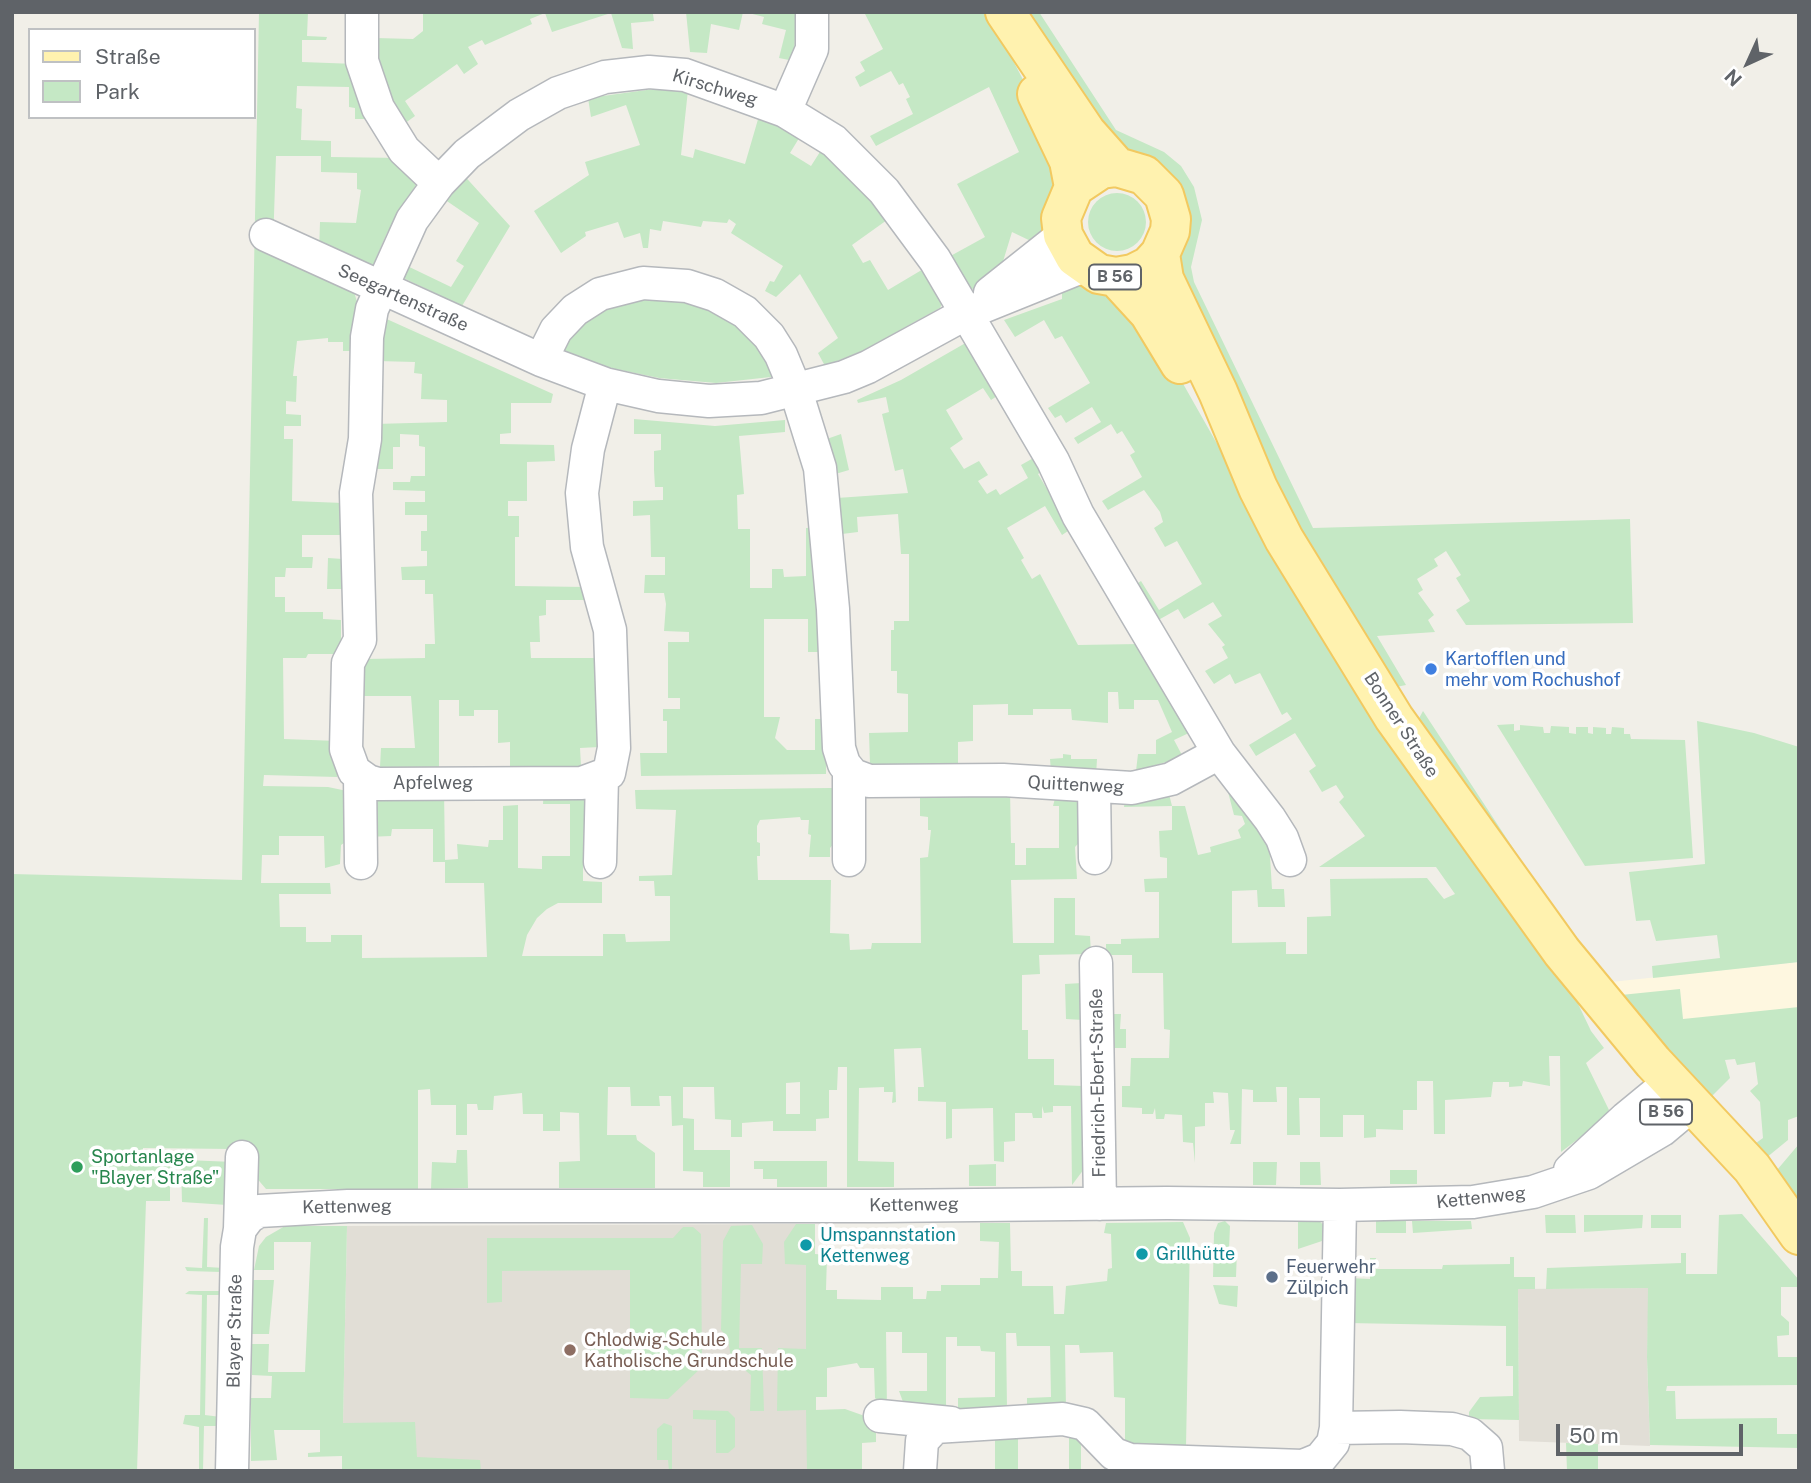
<!DOCTYPE html>
<meta charset="utf-8">
<style>
body{margin:0}
#map{position:relative;width:1811px;height:1483px;overflow:hidden;background:#f1efe8;font-family:"Public Sans",sans-serif}
canvas{display:block}
.frame{position:absolute;inset:0;border:14px solid #5f6368;pointer-events:none}
.legend{position:absolute;left:28px;top:28px;width:228px;height:91px;box-sizing:border-box;background:#fff;border:2px solid #bfc1c3;margin:0;padding:9px 12px;list-style:none;font-size:21px;color:#5f6368}
.legend li{display:flex;align-items:center;gap:14px;height:35px}
.legend b{width:35px;border:2px solid #bfc1c3}
.north{position:absolute;left:1713px;top:28px;width:70px;height:70px;-webkit-text-stroke:5px #fff;paint-order:stroke;rotate:225deg;font-size:19px;font-weight:700;line-height:28px;text-align:center;color:#5f6368}
.north::after{content:'';display:block;margin:auto;width:24px;height:32px;background:#5f6368;clip-path:polygon(50% 0,100% 100%,50% 72%,0 100%)}
.scale{position:absolute;left:1556px;top:1424px;width:187px;height:32px;box-sizing:border-box;border:4px solid #5f6368;border-top:0;padding-left:9px;font-size:21px;line-height:24px;white-space:nowrap;color:#5f6368;-webkit-text-stroke:5px #fff;paint-order:stroke}
</style>
<div id="map">
<canvas width="1811" height="1483"></canvas>
<div class="frame"></div>
<ul class="legend">
<li><b style="height:9px;background:#fff2af"></b>Straße</li>
<li><b style="height:19px;background:#c5e8c5"></b>Park</li>
</ul>
<div class="north">N</div>
<div class="scale">50 m</div>
</div>
<script>
const context = document.querySelector('canvas').getContext('2d');
context.lineJoin = 'round';
function fill(path, color) {
  context.fillStyle = color;
  context.fill(path, 'evenodd');
}
function toPath(rows) {
  const path = new Path2D();
  for (const r of rows) {
    if (r.length === 3) {
      path.moveTo(r[0] + r[2], r[1]);
      path.arc(r[0], r[1], r[2], 0, 2 * Math.PI);
      continue;
    }
    path.moveTo(r[0], r[1]);
    for (let i = 2; i < r.length; i += 2) path.lineTo(r[i], r[i + 1]);
  }
  return path;
}
function strokePath(path, color, width, dash) {
  context.strokeStyle = color;
  context.lineWidth = width;
  context.lineCap = dash ? 'butt' : 'round';
  context.setLineDash(dash || []);
  context.stroke(path);
}
function write(font, color, halo, rows, align = 'center') {
  context.font = font + ' "Public Sans",sans-serif';
  context.lineWidth = 7;
  context.setLineDash([]);
  context.textBaseline = 'middle';
  context.strokeStyle = halo;
  context.fillStyle = color;
  for (const [text, x, y, turn = 0] of rows) {
    context.save();
    context.translate(x, y);
    context.rotate((+turn || 0) * Math.PI / 180);
    context.textAlign = isNaN(turn) ? turn : align;
    if (halo) context.strokeText(text, 0, 0);
    context.fillText(text, 0, 0);
    context.restore();
  }
}
fill(toPath([
 [1799,962,1799,1014,1650,1031,1611,982]
]), '#fef7e0');
fill(toPath([
 [796,1224,796,1253,815,1254,816,1471,342,1471,347,1226],
 [1649,1288,1647,1358,1650,1446,1519,1441,1518,1289]
]), '#e1ded6');
fill(toPath([
 [259,12,308,12,307,36,327,37,326,40,302,40,302,62,356,64,373,119,355,119,355,108,349,107,349,87,297,86,296,108,302,109,301,140,331,141,331,157,401,158,417,183,387,233,373,265,370,266,354,257,341,263,319,253,320,222,356,223,361,190,357,189,357,173,321,172,321,156,276,156,273,245,354,292,359,308,354,351,343,351,343,342,328,342,328,338,297,341,293,376,297,376,296,402,286,401,286,414,301,415,301,426,284,426,284,439,293,439,292,501,343,503,343,535,302,535,302,557,313,557,312,568,286,568,285,577,275,577,275,597,285,597,285,612,323,612,323,619,341,620,341,654,308,654,306,658,283,658,284,739,338,741,337,777,264,775,263,786,328,787,347,791,353,837,341,845,340,864,325,868,324,836,279,836,279,855,262,855,261,883,330,883,331,894,279,894,280,927,306,927,306,942,331,942,331,935,362,935,362,958,487,957,484,883,445,883,445,862,433,862,433,829,392,829,391,836,367,837,370,797,444,789,445,860,458,859,457,844,488,847,489,840,503,840,503,806,518,805,518,868,542,869,542,856,570,856,570,804,543,804,544,788,583,789,594,800,595,836,583,848,583,881,602,882,602,903,558,903,547,909,537,918,527,935,522,956,603,956,603,934,625,934,626,942,670,941,670,896,655,896,654,881,639,881,639,876,672,875,676,810,636,809,635,790,830,788,834,788,843,833,830,848,830,857,809,857,811,835,808,834,809,820,801,820,800,817,760,820,757,826,757,842,760,843,760,856,757,856,758,880,831,880,830,933,849,934,850,950,871,949,872,943,921,943,920,858,928,857,931,830,928,830,928,817,920,816,920,798,890,798,891,789,1010,789,1011,843,1015,843,1015,865,1026,865,1026,848,1059,848,1059,806,1053,806,1056,794,1078,797,1088,833,1075,847,1077,879,1011,880,1013,943,1054,943,1054,898,1075,898,1075,935,1090,936,1091,954,1039,955,1040,974,1022,975,1022,1030,1028,1030,1028,1059,1054,1059,1054,1085,1083,1086,1084,1169,1072,1185,1071,1106,1053,1106,1053,1112,1044,1113,1042,1106,1042,1118,1033,1118,1032,1113,1015,1113,1015,1141,1004,1142,1004,1162,994,1161,993,1108,952,1109,952,1138,946,1139,946,1102,918,1101,918,1087,924,1087,921,1048,894,1049,896,1102,892,1103,893,1092,884,1092,884,1087,859,1088,858,1161,894,1162,894,1187,847,1187,847,1067,838,1067,837,1090,829,1090,829,1118,816,1119,816,1131,773,1131,773,1121,754,1122,742,1123,742,1137,731,1137,731,1120,715,1119,714,1087,683,1087,683,1118,694,1119,694,1150,730,1150,730,1187,703,1187,703,1172,683,1171,683,1125,672,1126,671,1096,659,1096,660,1106,631,1106,630,1087,608,1087,607,1135,636,1135,637,1140,655,1153,655,1188,559,1188,559,1162,580,1161,579,1113,560,1112,560,1131,543,1131,543,1114,523,1114,522,1093,494,1096,493,1110,478,1110,477,1104,467,1104,467,1135,456,1135,456,1105,431,1105,430,1089,418,1090,418,1189,266,1189,232,1149,143,1148,143,1159,166,1160,170,1163,170,1201,146,1201,137,1471,12,1471,12,874,242,880],
 [800,1082,800,1114,786,1114,786,1083],
 [423,12,674,12,653,14,654,21,631,23,633,49,622,48,611,13,552,32,545,13,530,19,532,24,485,45,482,40,468,47,478,64,464,74,457,64,405,101,415,116,404,124,393,107,376,55,376,38,413,39,423,31],
 [686,12,743,12,739,30,711,24,707,53,690,52],
 [745,12,796,12,794,61,779,58,786,30,762,24,764,17],
 [864,12,988,12,1035,103,1063,169,1045,231,1035,243,1012,232,1001,268,974,289,963,288,945,259,985,237,957,184,1019,152,989,87,876,146,870,136,913,114,906,99,910,97,903,83,899,85,891,71,860,87,855,77,865,71,860,62,883,49],
 [1019,12,1039,12,1116,130,1164,152,1181,166,1194,187,1202,220,1191,267,1194,282,1313,528,1630,519,1633,623,1466,625,1456,610,1470,601,1456,578,1461,575,1446,551,1434,559,1438,566,1417,579,1423,590,1418,593,1434,615,1428,620,1435,632,1377,636,1406,685,1396,687,1324,579,1181,296,1176,252,1120,154],
 [661,88,688,90,681,155,693,158,695,149,745,164,761,109,804,130,790,153,811,166,825,144,894,215,852,245,863,263,870,260,888,290,925,268,944,299,940,308,862,351,825,366,818,353,838,338,800,274,776,297,765,291,770,281,774,282,783,266,731,233,736,224,729,219,727,223,703,221,701,227,663,221,661,231,650,229,648,248,643,248,640,233,624,238,618,222,585,232,586,236,561,253,534,211,589,175,585,162,640,145,626,105,591,117,588,98],
 [460,171,510,226,462,306,397,275,399,262,451,287,464,266,456,261,479,223,438,195],
 [1117,222,29],
 [1078,282,1102,286,1160,343,1310,608,1571,989,1591,1031,1604,1048,1586,1063,1609,1110,1603,1120,1561,1152,1560,1056,1549,1056,1550,1086,1523,1081,1522,1086,1509,1087,1509,1082,1493,1082,1491,1097,1445,1100,1445,1134,1434,1134,1433,1081,1417,1081,1417,1110,1403,1110,1403,1130,1376,1129,1376,1137,1364,1138,1364,1115,1343,1115,1343,1137,1320,1137,1320,1098,1299,1098,1300,1135,1287,1135,1287,1087,1276,1087,1277,1102,1253,1102,1253,1090,1242,1089,1241,1144,1230,1144,1235,1130,1230,1130,1228,1093,1213,1092,1214,1103,1205,1103,1205,1126,1195,1127,1195,1163,1193,1143,1183,1142,1182,1115,1165,1114,1164,1119,1156,1119,1155,1108,1153,1114,1142,1114,1142,1108,1122,1107,1122,1086,1130,1086,1131,1058,1169,1058,1170,1030,1164,1029,1163,973,1132,973,1132,955,1106,955,1106,944,1121,944,1121,939,1159,938,1159,892,1145,892,1144,879,1167,878,1167,858,1160,857,1159,831,1172,830,1172,806,1124,807,1125,796,1167,786,1172,806,1185,806,1198,855,1211,852,1210,847,1241,838,1238,830,1245,824,1242,816,1234,815,1227,788,1269,840,1272,889,1284,889,1285,907,1258,907,1257,890,1232,891,1232,943,1286,942,1286,954,1307,954,1307,917,1331,916,1330,879,1427,878,1444,899,1455,894,1436,867,1319,867,1365,836,1339,802,1344,797,1336,785,1322,792,1309,771,1316,766,1295,733,1256,756,1249,745,1292,719,1287,712,1282,715,1260,673,1235,684,1230,674,1214,684,1205,671,1228,658,1222,647,1225,645,1208,624,1222,616,1213,602,1184,619,1178,609,1153,623,1132,587,1141,581,1159,610,1202,584,1177,541,1165,547,1154,528,1163,522,1160,512,1144,490,1108,510,1102,501,1142,477,1130,455,1135,452,1122,431,1117,434,1111,424,1078,444,1074,438,1101,422,1092,407,1066,423,1061,415,1055,418,1048,408,1090,383,1062,336,1055,339,1044,320,1015,337,1004,320,1062,299,1062,285],
 [656,290,732,312,780,376,716,383,659,378,601,366,564,351,563,343,574,320],
 [380,316,553,394,551,403,511,403,511,433,500,434,500,444,554,445,555,461,527,462,527,501,508,501,508,516,519,516,519,537,515,537,515,586,586,587,588,600,546,600,546,615,539,616,540,642,530,642,531,658,597,658,599,747,580,748,581,766,510,766,510,742,498,743,498,710,474,710,474,716,459,716,459,700,439,700,439,767,380,767,381,748,415,748,411,696,363,696,363,659,425,658,425,644,435,644,433,594,425,594,425,580,402,580,401,567,427,566,427,551,421,551,421,531,427,531,427,515,405,515,405,502,425,502,425,491,393,490,393,482,410,482,411,476,425,476,425,447,419,446,419,435,400,434,400,447,393,447,393,469,374,469,375,424,447,422,447,400,421,399,422,374,414,373,415,362,377,361],
 [969,341,1000,394,991,400,983,388,946,410,963,439,950,448,964,469,979,461,988,475,978,481,987,494,996,489,1000,495,1028,478,1021,465,1037,456,1044,470,1038,474,1071,529,1062,535,1045,506,1007,528,1024,558,1021,560,1032,579,1040,574,1078,645,1139,644,1191,732,1174,740,1183,757,1136,771,1138,754,1156,754,1156,740,1172,732,1158,700,1134,700,1134,709,1119,709,1118,692,1108,692,1108,723,1072,720,1071,709,1033,709,1033,715,1008,715,1008,704,973,705,973,741,958,742,958,764,870,764,869,733,908,732,908,694,897,693,897,671,891,671,891,630,894,630,894,621,909,621,909,554,901,554,898,514,857,517,858,532,842,534,837,498,908,493,903,469,895,471,882,414,889,412,886,397,858,403,857,400,901,380],
 [634,419,715,426,785,420,785,432,739,436,744,494,737,495,738,529,750,529,750,588,772,588,772,569,783,569,784,577,806,576,806,528,818,527,827,652,808,652,808,619,764,619,764,717,780,717,775,738,787,750,815,750,815,719,827,719,826,774,641,776,640,753,667,753,667,721,663,721,663,709,680,709,680,698,668,698,668,642,689,642,689,632,664,631,666,604,664,593,644,593,645,575,665,575,665,557,651,557,650,515,633,516,633,501,663,500,663,487,655,487,654,470,654,451,661,450,661,434,634,434],
 [841,434,849,470,832,475,824,440],
 [328,558,343,559,342,589,327,589],
 [1423,711,1532,877,1524,883,1416,724],
 [1697,721,1754,733,1799,747,1799,962,1653,978,1652,966,1720,958,1717,935,1656,941,1650,920,1636,921,1629,872,1705,864],
 [1514,724,1514,731,1520,730,1520,725,1543,727,1544,733,1550,733,1551,726,1569,727,1569,733,1576,734,1576,727,1588,727,1588,733,1593,734,1593,727,1606,728,1606,734,1611,734,1612,727,1624,728,1624,734,1630,734,1631,739,1685,740,1693,858,1585,866,1497,725],
 [1063,754,1071,755,1071,759,1097,759,1096,776,1051,771,1050,759,1063,758],
 [1082,983,1083,1020,1066,1019,1065,984],
 [1680,989,1683,1019,1799,1007,1799,1116,1788,1120,1788,1140,1766,1158,1756,1143,1763,1138,1760,1102,1750,1091,1758,1084,1755,1062,1737,1065,1735,1059,1725,1060,1730,1078,1711,1097,1621,995],
 [1109,1014,1121,1014,1120,1029,1126,1029,1126,1048,1109,1048],
 [1799,1144,1799,1201,1777,1170],
 [457,1150,467,1150,468,1188,431,1189,432,1162,456,1163],
 [185,1160,234,1162,227,1205,182,1202,181,1164],
 [754,1161,827,1161,827,1187,777,1187,777,1179,763,1179,763,1169,754,1169],
 [1253,1162,1277,1162,1276,1185,1253,1185],
 [1300,1162,1320,1162,1321,1185,1300,1185],
 [996,1164,996,1186,969,1186,969,1165],
 [1390,1170,1417,1170,1417,1184,1390,1184],
 [1742,1214,1799,1280,1799,1287,1781,1287,1781,1315,1789,1322,1789,1335,1777,1336,1778,1357,1799,1357,1799,1385,1667,1386,1666,1391,1675,1391,1676,1419,1777,1418,1777,1434,1799,1434,1799,1448,1650,1445,1647,1357,1648,1288,1546,1289,1547,1268,1681,1263,1681,1253,1686,1253,1686,1274,1717,1274,1719,1215],
 [1545,1215,1575,1215,1576,1233,1546,1233],
 [1584,1215,1643,1215,1642,1228,1584,1232],
 [1651,1215,1681,1215,1681,1228,1651,1228],
 [204,1218,208,1218,207,1267,224,1268,221,1272,187,1271,185,1267,202,1268],
 [1225,1221,1230,1226,1229,1250,1237,1250,1236,1277,1213,1277,1214,1233,1218,1223],
 [1319,1221,1326,1227,1328,1239,1298,1249,1298,1222],
 [1376,1221,1406,1221,1406,1233,1376,1233],
 [1412,1221,1471,1221,1472,1229,1413,1233],
 [1183,1222,1190,1238,1186,1446,1125,1446,1125,1398,1114,1397,1113,1352,1080,1353,1079,1345,1065,1345,1066,1409,1027,1409,1027,1398,1051,1397,1050,1346,1017,1346,1016,1333,1006,1333,1007,1409,958,1410,958,1398,995,1397,995,1352,981,1351,980,1346,957,1346,957,1337,946,1337,946,1410,906,1410,899,1391,927,1391,927,1353,902,1353,902,1332,886,1332,887,1410,875,1398,874,1368,860,1368,857,1363,827,1368,827,1397,816,1397,816,1410,845,1409,876,1420,876,1442,862,1443,862,1471,807,1471,806,1410,777,1411,778,1348,806,1349,806,1265,785,1264,784,1242,796,1224,815,1224,815,1254,827,1255,826,1290,837,1290,837,1299,881,1300,881,1287,913,1287,913,1299,926,1299,927,1291,941,1291,941,1285,980,1285,980,1278,998,1278,999,1242,980,1241,980,1223,1010,1223,1011,1271,1022,1271,1022,1286,1053,1286,1054,1314,1064,1314,1066,1286,1107,1281,1108,1269,1112,1268,1111,1234,1104,1233,1106,1223],
 [752,1225,763,1244,762,1264,741,1264,739,1348,762,1348,764,1411,750,1411,751,1375,731,1359,728,1338,721,1330,723,1241,731,1226],
 [285,1226,347,1226,343,1423,415,1422,417,1457,480,1460,481,1471,342,1471,342,1456,308,1457,308,1453,320,1452,320,1430,274,1430,277,1460,251,1461,251,1398,271,1398,272,1376,252,1375,252,1344,269,1344,268,1372,305,1372,311,1242,274,1242,274,1270,254,1270,259,1246,266,1237],
 [683,1227,693,1227,701,1234,702,1367,668,1399,630,1398,630,1364,590,1364,590,1336,630,1335,630,1270,502,1271,502,1302,487,1303,487,1238,673,1238],
 [1510,1257,1514,1257,1514,1277,1535,1277,1535,1289,1518,1289,1519,1420,1469,1419,1469,1412,1480,1397,1513,1396,1513,1366,1506,1366,1506,1326,1348,1323,1349,1278,1370,1279,1370,1258,1376,1258,1376,1269,1442,1269,1443,1265,1510,1264],
 [253,1280,274,1280,269,1334,252,1334],
 [1213,1285,1238,1286,1237,1307,1219,1304],
 [189,1291,220,1291,225,1295,207,1295,205,1415,221,1417,220,1426,204,1426,203,1471,199,1471,199,1427,183,1424,185,1415,200,1415,202,1295,185,1294],
 [693,1410,728,1411,735,1418,735,1447,728,1453,716,1453,716,1420,693,1419],
 [664,1423,672,1426,672,1471,669,1471,668,1460,657,1460,657,1429],
 [1069,1429,1081,1435,1081,1471,1069,1471],
 [1018,1435,1018,1471,995,1471,995,1440,963,1440],
 [1566,1443,1598,1444,1598,1471,1567,1471]
]), '#c5e8c5');
const minor = toPath([
 [362,12,362,61,378,108,404,150,439,183],
 [785,111,812,49,812,12],
 [266,235,541,360,605,384,658,396,709,401,761,398,844,377,868,367,965,314,1084,266],
 [990,293,1063,235],
 [541,360,556,330,575,310,600,294,643,283,687,286,715,295,745,312,769,336,781,355,796,391,820,468,833,609,839,748,844,764,853,775,869,781,1003,780,1132,788,1171,779,1219,753,1078,515,1053,461,935,260,884,191,834,141,785,111,685,75,649,72,605,77,558,93,519,115,467,154,439,183,412,220,372,309,367,337,365,439,356,493,360,640,348,663,346,749,354,771,368,781,378,784,582,783,609,773,614,748,610,630,587,547,582,493,588,449,605,384],
 [1219,753,1270,819,1282,838,1290,860],
 [849,771,849,860],
 [360,776,361,863],
 [1094,786,1095,858],
 [600,862,602,777],
 [1096,963,1100,1204],
 [1570,1170,1626,1118,1671,1081],
 [240,1229,242,1157],
 [880,1416,951,1423],
 [1336,1428,1400,1427,1452,1429,1470,1434,1486,1448,1488,1471],
 [232,1471,237,1247,240,1229,249,1217,259,1211,348,1206,881,1206,1167,1203,1340,1205,1473,1202,1533,1192,1589,1173,1662,1130,1693,1104],
 [920,1471,922,1441,935,1427,1063,1419,1085,1424,1114,1454,1130,1460,1303,1466,1320,1459,1333,1443,1336,1428,1340,1205]
]);
const major = toPath([
 [1005,12,1086,132,1117,167,1144,175,1164,195,1171,219,1170,231,1160,254,1149,266,1133,274,1116,277,1099,274,1075,257,1063,235,1061,218,1074,187,1101,169,1117,167],
 [1037,94,1069,161,1074,187],
 [1160,254,1164,279,1218,392,1258,488,1284,539,1394,718,1562,952,1653,1062,1752,1168,1799,1235],
 [1116,277,1149,313,1180,364]
]);
strokePath(minor, '#b5b8bc', 35);
strokePath(major, '#f2c960', 42);
strokePath(minor, '#fff', 32);
strokePath(major, '#fff2af', 38);
for (const [x, y, r, color] of [
 [1431,669,7,"#3f7fe0"],
 [77,1167,7,"#2e9e5b"],
 [806,1245,7,"#0f9aa8"],
 [1142,1254,7,"#0f9aa8"],
 [1272,1277,7,"#5c6f8a"],
 [570,1350,7,"#8d6e63"]
]) {
  const dot = new Path2D();
  dot.arc(x, y, r, 0, 2 * Math.PI);
  context.fillStyle = color;
  context.fill(dot);
  strokePath(dot, '#fff', 2.5);
}
for (const [x, y, w] of [
 [1115,277,52],
 [1666,1112,52]
]) {
  const box = new Path2D();
  box.roundRect(x - w / 2, y - 12.5, w, 25, 5);
  context.fillStyle = '#fff';
  context.fill(box);
  strokePath(box, '#5f6368', 2);
}
write('bold 16px', '#5f6368', null, [
 ["B 56",1115,277],
 ["B 56",1666,1112]
]);
write('18px', '#5f6368', '#fff', [
 ["Kirschweg",715,88,17],
 ["Seegartenstraße",403,298,24],
 ["Bonner Straße",1401,725,57],
 ["Apfelweg",433,783],
 ["Quittenweg",1076,785,3],
 ["Friedrich-Ebert-Straße",1098,1083,-91],
 ["Kettenweg",1481,1198,-6],
 ["Kettenweg",914,1205,-1],
 ["Kettenweg",347,1207,-1],
 ["Blayer Straße",235,1331,-89]
]);
write('18px', '#366cbe', '#fff', [
 ["Kartofflen und",1445,659],
 ["mehr vom Rochushof",1445,680]
], 'left');
write('18px', '#27864d', '#fff', [
 ["Sportanlage",91,1157],
 ["\"Blayer Straße\"",91,1178]
], 'left');
write('18px', '#0d838f', '#fff', [
 ["Umspannstation",820,1235],
 ["Kettenweg",820,1256],
 ["Grillhütte",1156,1254]
], 'left');
write('18px', '#4e5e75', '#fff', [
 ["Feuerwehr",1286,1267],
 ["Zülpich",1286,1288]
], 'left');
write('18px', '#785e54', '#fff', [
 ["Chlodwig-Schule",584,1340],
 ["Katholische Grundschule",584,1361]
], 'left');
</script>
